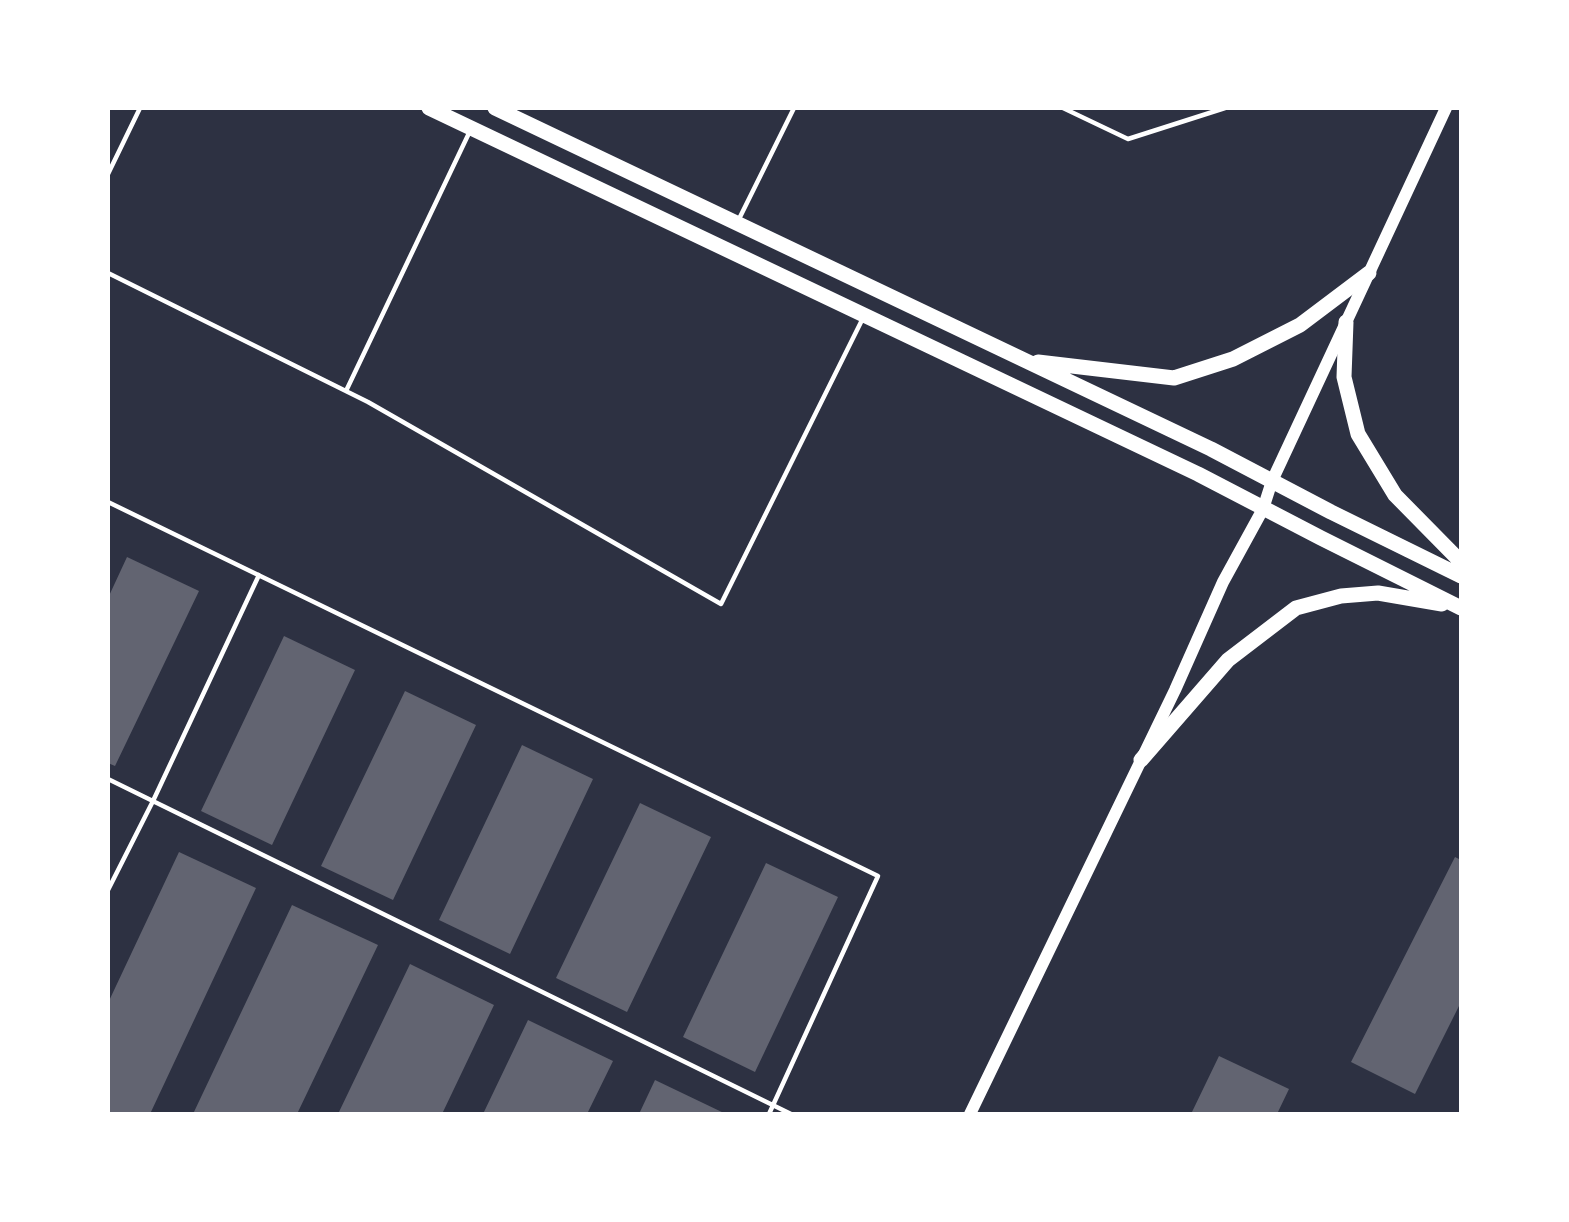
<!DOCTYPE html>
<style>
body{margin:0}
#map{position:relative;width:1569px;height:1222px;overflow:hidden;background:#2d3142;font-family:"Libre Baskerville",serif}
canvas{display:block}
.frame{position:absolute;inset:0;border:110px solid #fff;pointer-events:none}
</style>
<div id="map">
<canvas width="1569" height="1222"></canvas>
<div class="frame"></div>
</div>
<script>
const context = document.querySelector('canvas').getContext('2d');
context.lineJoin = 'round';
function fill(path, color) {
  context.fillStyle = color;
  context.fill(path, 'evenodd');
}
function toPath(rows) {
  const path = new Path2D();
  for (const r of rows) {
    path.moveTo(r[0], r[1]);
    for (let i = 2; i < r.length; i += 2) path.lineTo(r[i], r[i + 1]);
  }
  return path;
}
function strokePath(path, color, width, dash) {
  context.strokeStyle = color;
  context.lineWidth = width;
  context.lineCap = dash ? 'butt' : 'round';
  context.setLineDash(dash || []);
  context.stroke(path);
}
fill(toPath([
 [127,557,199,591,115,766,108,763,108,598],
 [284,636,355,670,272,845,201,811],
 [405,691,476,725,393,900,321,866],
 [522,745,593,779,510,954,439,920],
 [640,803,711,837,627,1012,556,978],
 [179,852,256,888,150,1114,108,1114,108,1003],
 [1455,857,1461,860,1461,1002,1415,1094,1351,1062],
 [766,863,838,897,755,1072,683,1037],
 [292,905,378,945,297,1114,193,1114],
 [410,964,494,1005,442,1114,338,1114],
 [528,1020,613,1061,587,1114,483,1114],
 [1219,1056,1289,1089,1277,1114,1191,1114],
 [655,1080,726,1114,639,1114]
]), '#626471');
strokePath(toPath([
 [1063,108,1128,139,1225,108],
 [108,174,140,108],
 [738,221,794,108],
 [108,273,368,402,721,604,863,318],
 [346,391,470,131],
 [108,502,878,876,769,1114],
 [108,779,791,1114],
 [108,890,153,801,259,575]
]), '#fff', 4.5);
strokePath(toPath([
 [970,1114,1175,690,1223,582,1263,509,1272,481,1446,108]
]), '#fff', 12);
strokePath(toPath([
 [429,108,1198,474,1321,538,1461,608],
 [495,108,1211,449,1331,512,1461,576],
 [1346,322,1344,377,1358,434,1395,495,1461,562],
 [1038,362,1174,378,1233,359,1300,325,1369,273],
 [1141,760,1228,660,1296,608,1341,596,1378,593,1442,604]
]), '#fff', 15);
</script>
